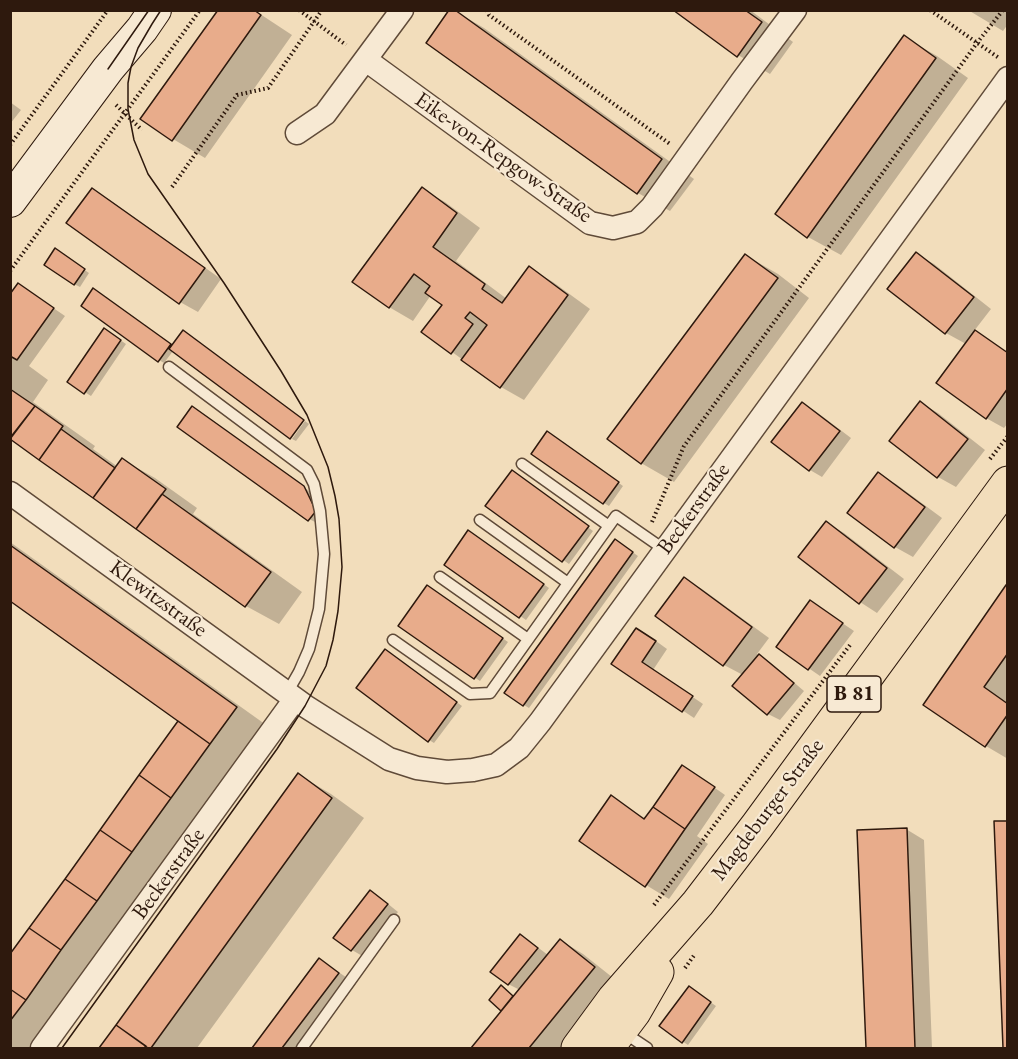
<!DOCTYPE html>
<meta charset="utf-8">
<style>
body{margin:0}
#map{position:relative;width:1018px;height:1059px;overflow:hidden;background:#f2ddbb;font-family:"EB Garamond",serif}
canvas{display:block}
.frame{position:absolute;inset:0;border:12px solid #2e190d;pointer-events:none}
</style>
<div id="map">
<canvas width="1018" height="1059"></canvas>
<div class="frame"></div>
</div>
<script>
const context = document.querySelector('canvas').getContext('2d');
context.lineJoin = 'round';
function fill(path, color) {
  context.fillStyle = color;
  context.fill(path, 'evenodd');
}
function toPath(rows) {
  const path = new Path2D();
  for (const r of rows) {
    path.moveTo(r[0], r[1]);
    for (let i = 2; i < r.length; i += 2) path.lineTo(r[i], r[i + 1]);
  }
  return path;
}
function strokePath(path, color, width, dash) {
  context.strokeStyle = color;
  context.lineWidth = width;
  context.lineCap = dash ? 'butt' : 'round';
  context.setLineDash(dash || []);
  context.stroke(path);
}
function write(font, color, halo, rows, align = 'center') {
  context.font = font + ' "EB Garamond",serif';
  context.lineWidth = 4.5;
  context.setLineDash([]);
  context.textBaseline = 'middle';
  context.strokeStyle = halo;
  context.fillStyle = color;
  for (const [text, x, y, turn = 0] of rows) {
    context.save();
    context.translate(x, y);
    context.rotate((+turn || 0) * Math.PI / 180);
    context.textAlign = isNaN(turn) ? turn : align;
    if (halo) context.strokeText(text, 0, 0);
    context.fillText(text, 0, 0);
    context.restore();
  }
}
fill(toPath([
 [254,10,292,35,205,158,173,139],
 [453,10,484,28,694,179,670,211,638,193],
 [676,10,750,10,793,42,770,74,738,55],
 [968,10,1008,10,1008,24,1003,31],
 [904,37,937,56,968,78,841,255,808,237,777,214],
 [10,102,21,110,10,124],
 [422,189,445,202,480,228,456,261,507,299,529,268,553,282,590,309,524,400,501,387,424,332,444,305,431,295,413,321,389,307],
 [92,190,110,200,221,279,198,312,180,302],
 [61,254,89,273,80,287,74,284],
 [916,254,934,264,991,309,974,331,1008,353,1008,423,1004,428,986,418,966,344,946,333,889,288],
 [745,255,778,274,809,298,674,482,641,463],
 [30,292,65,316,29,366,48,380,33,402,95,446,93,449,118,467,123,460,155,478,197,508,193,514,302,592,279,624,246,606,10,437,10,297],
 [99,293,173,346,173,351,164,363,159,360],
 [110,333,126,344,91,396,69,382],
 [921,403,938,413,985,450,956,487,938,477,892,441],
 [802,404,814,410,851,438,822,477,810,470,773,442],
 [197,411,309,491,321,514,315,522,309,519],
 [305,421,309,424,296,441,292,439],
 [553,436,623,486,609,506,604,503],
 [878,474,896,484,942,518,913,557,895,547,849,513],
 [518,475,593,531,569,564,487,506],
 [827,523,844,533,904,579,877,613,860,602],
 [474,535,549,588,526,620,446,564],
 [10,542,269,727,37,1048,10,1048,10,957,181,721,10,599],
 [621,544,638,556,529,708,524,705],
 [684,579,702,589,769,638,757,654,771,663,804,691,780,720,768,714,743,675,724,665],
 [1008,588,1008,700,1006,702,1008,703,1008,759,986,746,925,705],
 [433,590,508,642,480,681,400,626],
 [811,602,854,631,820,676,778,647],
 [649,636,667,649,653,670,703,704,694,718,613,664],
 [390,654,462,706,434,743,429,740],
 [695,774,725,795,697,836,708,844,669,899,646,885,611,797,646,819],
 [299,775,331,794,364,818,197,1048,101,1048],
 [906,829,924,840,932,1048,868,1048,859,831],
 [370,892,382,899,398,912,364,957,352,950,335,937],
 [520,936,532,943,548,955,560,940,583,954,617,981,563,1048,473,1048,504,1010,491,1000,506,990,514,997,520,990,508,984],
 [320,960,337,971,356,984,307,1048,254,1048],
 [694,991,716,1006,688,1045,682,1041]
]), '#0003');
const building = toPath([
 [218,10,254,10,261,15,172,141,140,119,218,10],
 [449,10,455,10,662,159,637,194,426,43,449,10],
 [673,10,745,10,762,22,737,57,673,10],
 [904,35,936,58,807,238,775,214,904,35],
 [422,187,457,213,433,247,485,284,482,289,502,303,529,266,568,295,500,388,461,360,487,325,470,312,465,318,473,324,451,354,421,332,442,305,425,293,430,286,414,274,389,308,352,282,422,187],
 [92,188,205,268,179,304,66,223,92,188],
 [55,248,85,269,74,285,44,265,55,248],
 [916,252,974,297,945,334,887,289,916,252],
 [745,254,778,278,641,464,607,439,745,254],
 [18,283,54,308,17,360,10,356,10,294,18,283],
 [93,288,171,344,158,362,81,306,93,288],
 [104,328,121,340,84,394,67,382,104,328],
 [183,330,304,420,290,439,169,349,183,330],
 [975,330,1008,353,1008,388,986,419,936,383,975,330],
 [10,389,35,406,10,438,10,389],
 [920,401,968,439,937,478,889,441,920,401],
 [802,402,840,431,809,471,771,442,802,402],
 [35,406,63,426,39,460,10,439,35,406],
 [192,406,304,486,316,511,308,521,177,427,192,406],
 [61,429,115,468,93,498,39,460,61,429],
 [547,431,619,482,603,504,531,454,547,431],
 [122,458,166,489,136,529,93,498,122,458],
 [512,470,589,526,562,562,485,506,512,470],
 [878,472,925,507,894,548,847,513,878,472],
 [162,494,271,572,245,607,136,529,162,494],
 [826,521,887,568,859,604,798,557,826,521],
 [468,530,544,584,519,618,444,565,468,530],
 [615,539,633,552,523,706,504,693,615,539],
 [10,545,237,707,210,744,10,601,10,545],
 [684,577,752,627,723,666,655,616,684,577],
 [427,585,503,638,474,679,398,626,427,585],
 [1006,585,1008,587,1008,653,984,687,1008,704,1008,714,985,747,923,705,1006,585],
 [810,600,843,623,808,670,776,647,810,600],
 [636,628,656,641,642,662,693,696,682,712,611,664,636,628],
 [385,649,457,702,428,742,356,688,385,649],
 [759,654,794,683,767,715,732,686,759,654],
 [178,721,210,744,171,798,139,775,178,721],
 [682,765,715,787,685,829,653,807,682,765],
 [298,773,332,798,151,1048,148,1048,116,1025,298,773],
 [139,775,171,798,132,852,100,830,139,775],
 [611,795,644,819,653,807,685,829,645,887,579,841,611,795],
 [994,821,1008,821,1008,1048,1003,1048,994,821],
 [907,828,915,1048,866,1048,857,830,907,828],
 [100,830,132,852,97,901,65,879,100,830],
 [65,879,97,901,61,950,29,928,65,879],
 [370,890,388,904,351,951,333,938,370,890],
 [29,928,61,950,26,1000,10,989,10,954,29,928],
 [520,934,538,948,508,985,490,972,520,934],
 [560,939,595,967,529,1048,471,1048,560,939],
 [319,958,339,973,282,1048,252,1048,319,958],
 [501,985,513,996,501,1011,489,1000,501,985],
 [689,986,711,1002,682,1043,659,1026,689,986],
 [10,989,26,1000,10,1021,10,989],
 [116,1025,146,1046,144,1048,99,1048,116,1025]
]);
fill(building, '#e8ac8b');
strokePath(building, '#2e190d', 1.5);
const lane = toPath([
 [169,367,307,470,314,484,320,511,324,554,319,609,309,649,299,672,287,693],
 [522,464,609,526],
 [480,520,568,583],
 [440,577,528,639],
 [393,640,470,694,490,693,616,516,665,550],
 [623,1032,647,1048],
 [302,1048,394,920]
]);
const street = toPath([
 [366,60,590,223,613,228,637,222,652,207,742,81,795,10],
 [297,133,325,114,402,10],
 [10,493,305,706,389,759,417,768,447,772,473,770,496,765,519,748,540,722,1008,78],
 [42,1048,295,699]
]);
const secondary = toPath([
 [10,201,108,69,142,29,155,10]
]);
const primary = toPath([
 [578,1048,614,999,698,903,757,826,1008,483],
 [607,1048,634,1012,657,972]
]);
strokePath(lane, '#5f4a38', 13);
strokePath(street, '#5f4a38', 25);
strokePath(secondary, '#2e190d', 34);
strokePath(primary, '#2e190d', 35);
strokePath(toPath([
 [299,10,346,45],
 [487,10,489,15,670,144],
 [930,10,999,58],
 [116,105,142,130],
 [10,145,108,10],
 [172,187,237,95,268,88,322,10],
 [10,271,200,10],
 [990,459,1008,436],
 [652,522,684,446,977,43,1003,10],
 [654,905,850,645],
 [685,968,695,954]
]), '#2e190d', 4, [1.5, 3]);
strokePath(lane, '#f7e9d3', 10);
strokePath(street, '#f7e9d3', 22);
strokePath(secondary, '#f7e9d3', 32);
strokePath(primary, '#f2ddbb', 33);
strokePath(toPath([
 [108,69,149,10],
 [62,1048,277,749,305,706,326,666,333,640,338,611,342,567,339,519,335,496,328,467,307,415,281,371,224,283,148,174,134,140,128,109,128,83,131,67,138,48,152,24,161,10]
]), '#2e190d', 1.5);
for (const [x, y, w] of [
 [854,694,54]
]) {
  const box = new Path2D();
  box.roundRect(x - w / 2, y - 18, w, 36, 4.5);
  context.fillStyle = '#f7e9d3';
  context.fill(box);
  strokePath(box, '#2e190d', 1.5);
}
write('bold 21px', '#2e190d', null, [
 ["B 81",854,694]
]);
write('22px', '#2e190d', '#f7e9d3', [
 ["Eike-von-Repgow-Straße",503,158,35],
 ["Beckerstraße",694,509,-54],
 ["Klewitzstraße",158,599,36],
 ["Magdeburger Straße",768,810,-53],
 ["Beckerstraße",169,874,-54]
]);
</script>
